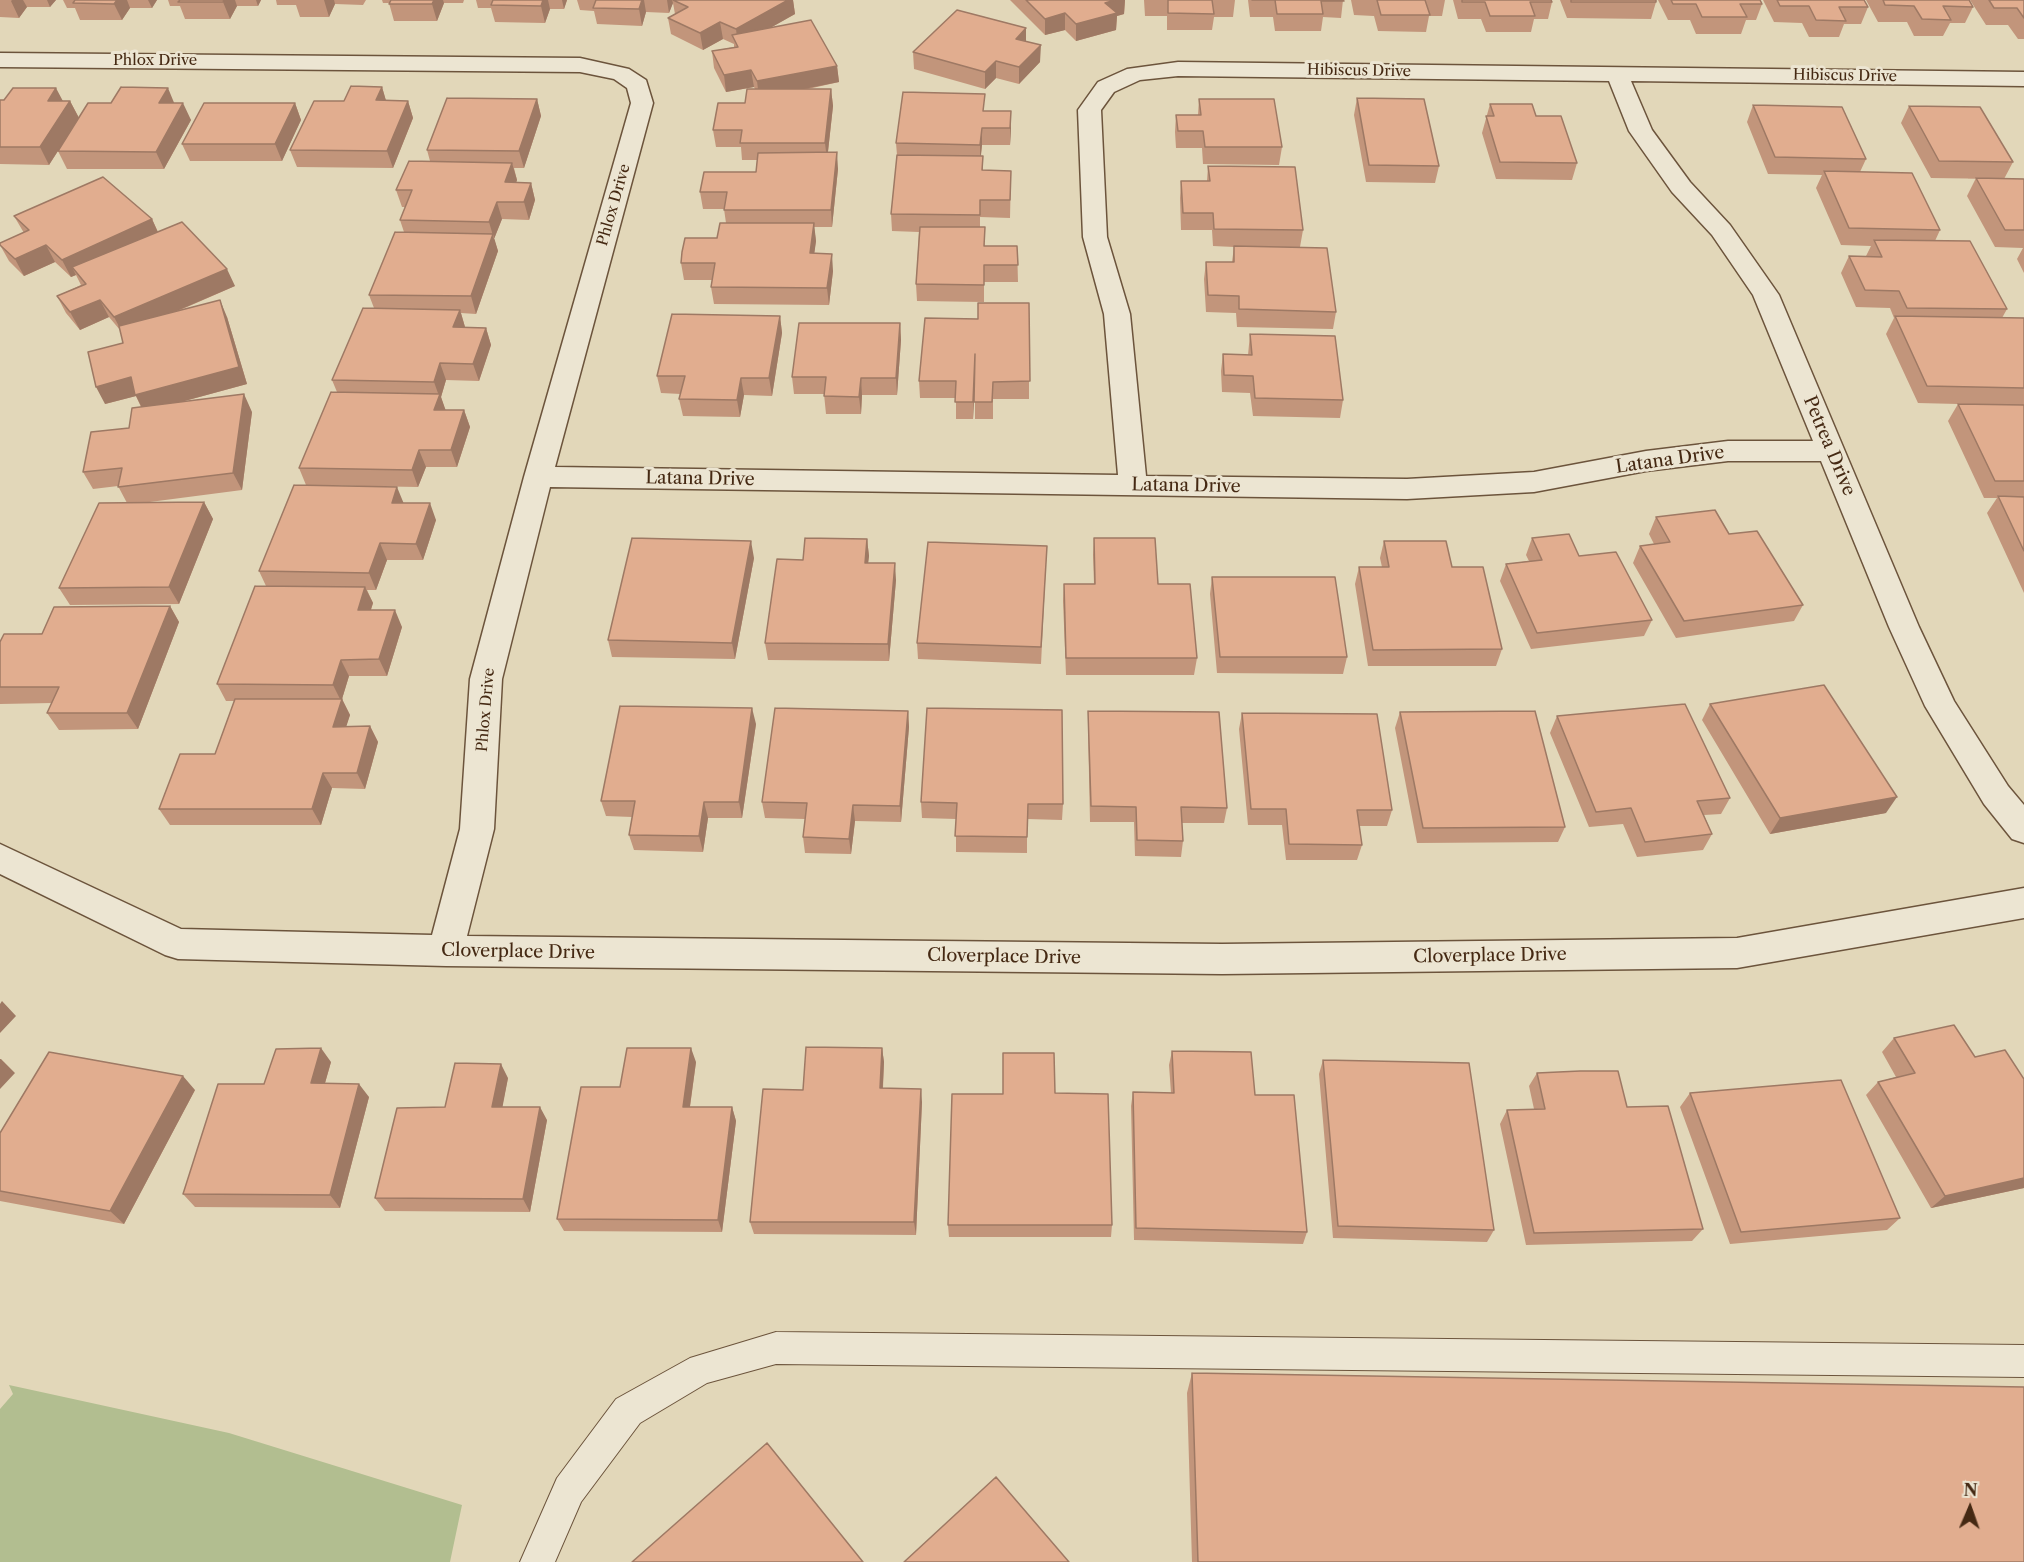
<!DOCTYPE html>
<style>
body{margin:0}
#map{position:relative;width:2024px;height:1562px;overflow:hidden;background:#e2d7b9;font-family:"Libre Caslon Text",serif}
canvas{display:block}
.north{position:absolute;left:1940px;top:1478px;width:60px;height:60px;-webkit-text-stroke:4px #ece5d2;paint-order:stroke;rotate:2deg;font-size:16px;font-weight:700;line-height:24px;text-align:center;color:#452913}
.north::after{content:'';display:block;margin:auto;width:21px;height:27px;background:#452913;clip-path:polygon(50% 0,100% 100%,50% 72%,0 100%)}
</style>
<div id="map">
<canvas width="2024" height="1562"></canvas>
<div class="north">N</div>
</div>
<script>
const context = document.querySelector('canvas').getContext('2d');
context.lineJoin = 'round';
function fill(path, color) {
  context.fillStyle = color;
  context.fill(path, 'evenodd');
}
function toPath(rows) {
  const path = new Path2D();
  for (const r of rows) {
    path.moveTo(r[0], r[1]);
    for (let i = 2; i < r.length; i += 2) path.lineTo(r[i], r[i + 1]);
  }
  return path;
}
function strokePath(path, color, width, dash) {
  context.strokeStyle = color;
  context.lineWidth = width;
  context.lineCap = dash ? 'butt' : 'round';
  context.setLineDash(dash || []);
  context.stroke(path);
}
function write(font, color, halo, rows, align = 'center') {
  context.font = font + ' "Libre Caslon Text",serif';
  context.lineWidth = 6;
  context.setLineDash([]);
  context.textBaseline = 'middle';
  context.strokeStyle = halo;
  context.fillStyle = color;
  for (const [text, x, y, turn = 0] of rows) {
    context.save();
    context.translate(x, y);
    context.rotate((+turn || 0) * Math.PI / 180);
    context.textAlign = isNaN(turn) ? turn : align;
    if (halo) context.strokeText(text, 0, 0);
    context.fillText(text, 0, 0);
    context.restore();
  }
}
fill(toPath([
 [9,1385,229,1433,462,1505,450,1562,0,1562,0,1409,13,1394]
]), '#b2be90');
const lane = toPath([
 [776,1332,2024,1345,2024,1377,776,1364,707,1383,640,1423,581,1502,555,1562,520,1562,557,1478,616,1399,690,1358,776,1332]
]);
const street = toPath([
 [0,53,580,58,629,69,646,80,653,103,555,467,1118,475,1104,314,1083,237,1078,110,1098,82,1127,69,1178,62,2024,72,2024,86,1631,81,1652,130,1690,182,1730,225,1779,295,1919,627,1954,701,2008,786,2024,805,2024,843,2012,839,1984,804,1925,706,1889,627,1821,461,1728,461,1646,471,1534,492,1407,499,550,487,502,679,494,829,467,936,1222,944,1737,938,2024,888,2024,918,1737,968,1222,974,446,966,178,959,165,955,0,874,0,844,181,929,432,935,460,829,470,679,524,477,631,103,627,88,614,79,580,72,0,67,0,53],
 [1178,76,1609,81,1629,131,1672,192,1712,235,1753,295,1813,441,1728,441,1646,451,1534,472,1407,479,1146,476,1130,314,1107,237,1101,110,1114,92,1140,80,1178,76]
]);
strokePath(lane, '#6c543c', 2);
strokePath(street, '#6c543c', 3);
fill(lane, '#ece5d2');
fill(street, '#ece5d2');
fill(toPath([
 [0,0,56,0,50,7,27,7,19,18,0,17],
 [63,0,157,0,152,8,130,8,122,20,80,20,75,8,67,8],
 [168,0,261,0,258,6,237,6,230,19,185,19,180,6,170,6],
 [276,0,366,0,363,5,335,4,329,17,300,17,296,5,277,5],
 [382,0,464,0,463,3,444,3,437,21,394,21,389,3,383,3],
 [476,0,567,0,564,9,550,9,545,23,495,22,491,8,478,8],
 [577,0,793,0,795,14,772,27,837,66,839,82,808,89,831,89,833,106,828,152,838,169,832,227,814,227,816,241,814,253,833,271,829,305,714,304,711,287,712,280,684,280,681,263,717,238,726,223,724,209,703,209,700,192,756,172,757,160,742,160,741,147,716,147,713,130,745,103,755,89,754,87,726,92,714,68,712,51,734,47,734,44,723,39,703,50,671,34,668,18,675,14,673,3,669,13,646,12,642,26,597,24,594,11,580,10],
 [1010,0,1125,0,1124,14,1117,16,1116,30,1076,41,1065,30,1045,35],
 [1144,0,1235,0,1233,17,1214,17,1212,30,1167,30,1167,16,1145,16],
 [1248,0,1343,0,1341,18,1323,17,1321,31,1275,31,1273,17,1250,17],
 [1351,0,1445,0,1442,16,1429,16,1426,32,1378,31,1374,16,1354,15],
 [1453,0,1551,0,1552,2,1548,19,1534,19,1531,32,1486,32,1481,19,1458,19],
 [1560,0,1656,0,1656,2,1651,19,1567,18],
 [1658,0,1760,0,1762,4,1756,20,1746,20,1741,34,1696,34,1690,20,1668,20],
 [1763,0,1864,0,1868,7,1861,24,1844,24,1839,37,1809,37,1802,23,1774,22],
 [1866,0,1969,0,1973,7,1965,23,1950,23,1943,36,1914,36,1907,22,1878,22],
 [1970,0,2024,0,2024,39,2018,39,2008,25,1986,25],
 [1026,28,1026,41,1040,62,1019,84,996,78,985,89,914,69,913,52],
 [382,87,386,101,408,101,413,118,393,168,297,167,290,150,344,101],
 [1357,98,1439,166,1435,183,1366,182,1354,115],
 [537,99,541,116,524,168,514,168,517,180,516,183,531,183,535,200,529,220,502,219,494,239,498,251,476,314,461,313,465,327,486,328,491,345,479,381,446,380,441,397,445,410,464,410,470,427,457,467,426,467,418,487,306,485,299,468,337,392,332,380,374,308,369,295,404,232,400,220,405,207,402,207,396,190,430,161,427,150],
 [1199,99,1282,147,1279,165,1203,164,1202,148,1176,148,1175,132,1176,115,1198,115],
 [0,100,70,101,79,118,49,165,0,164],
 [174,103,191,120,164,169,67,169,58,151],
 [295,103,301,120,282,161,190,161,182,144],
 [1490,104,1536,116,1577,163,1572,180,1496,179,1482,133],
 [1753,105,1866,159,1860,172,1940,230,1935,241,2007,309,2002,318,2024,318,2024,593,1987,513,1997,498,1984,498,1948,421,1958,404,1918,403,1886,334,1894,318,1890,308,1856,307,1841,273,1849,256,1866,256,1871,246,1841,245,1816,188,1822,175,1768,174,1747,122],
 [1909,106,2013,162,2004,179,1931,178,1901,123],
 [985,111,1011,128,1010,145,982,145,981,156,983,156,983,170,1011,171,1010,218,980,217,980,227,985,246,1017,246,1018,282,984,282,984,302,917,301,916,284,919,232,892,231,891,214,897,155,896,143],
 [1208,166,1303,230,1300,247,1336,312,1333,329,1237,327,1236,313,1206,312,1204,279,1206,262,1232,262,1234,247,1213,246,1212,230,1181,230,1180,198,1181,181,1207,181],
 [1976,178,2024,179,2024,273,2017,259,2023,248,1995,247,1967,196],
 [14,216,152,219,158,232,235,286,178,311,227,317,247,384,181,402,252,412,242,490,142,503,204,502,213,519,179,604,70,605,59,588,127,503,118,486,93,489,83,472,129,428,141,407,136,396,105,404,123,343,120,330,109,317,80,330,66,313,57,296,81,285,76,275,71,277,55,262,24,276,9,261,0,245,0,243,24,233],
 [1029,303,1029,399,993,399,993,419,975,419,975,386,973,419,956,419,956,398,920,398,919,381,978,319],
 [780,316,782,333,772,396,744,395,740,417,683,416,679,399,681,394,661,393,657,376],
 [900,323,901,340,897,395,862,395,861,414,826,414,824,394,794,394,792,377],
 [1250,334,1343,400,1340,418,1253,416,1250,393,1222,392,1221,371,1223,354,1248,355],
 [404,503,436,520,423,560,387,560,376,590,367,590,373,603,371,610,402,627,387,676,349,676,342,699,350,715,346,726,370,726,378,742,365,789,332,788,321,825,170,825,159,809,215,754,234,701,226,701,217,684,266,586,259,571],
 [1656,517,1729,534,1803,605,1794,621,1676,638,1633,563,1640,546,1654,544,1649,534],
 [1094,538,1158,584,1197,658,1194,675,1066,675,1063,601,1064,584,1094,584,1093,555],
 [1532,538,1579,556,1652,620,1644,636,1531,649,1500,581,1506,564,1529,561,1526,555],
 [867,539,869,556,868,563,896,580,889,661,768,660,765,643,803,560],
 [1384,541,1452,567,1502,649,1496,666,1368,666,1355,584,1359,567,1382,567,1380,558],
 [754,558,735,659,612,657,608,640],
 [1046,563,1041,664,918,659,917,643],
 [1212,577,1347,657,1343,674,1217,673,1210,594],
 [170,606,179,622,138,729,59,730,47,713,52,703,0,704,0,642],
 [1710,704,1886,813,1770,834,1702,720],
 [908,711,909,727,901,822,855,821,851,854,805,853,803,837,805,819,765,818,762,802],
 [1088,711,1227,808,1224,823,1182,823,1183,841,1181,857,1135,856,1134,822,1090,822,1088,727],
 [1400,712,1565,827,1558,842,1417,843,1395,728],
 [1242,713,1392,810,1387,826,1359,826,1362,845,1357,860,1286,860,1282,825,1248,825,1239,729],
 [1557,716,1730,798,1721,814,1704,815,1712,834,1703,850,1637,857,1623,824,1589,827,1550,733],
 [756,724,742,818,708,818,703,852,634,850,629,835,632,817,606,816,601,801],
 [921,802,1063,804,1062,820,1027,819,1027,853,956,852,956,819,922,818],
 [1894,1038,1975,1057,2024,1079,2024,1188,1931,1208,1866,1095,1878,1082,1896,1077,1882,1052],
 [882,1048,884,1062,883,1088,922,1102,916,1235,754,1234,750,1222,803,1090],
 [1172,1051,1307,1232,1303,1244,1134,1240,1131,1106,1133,1092,1171,1093,1169,1065],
 [1323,1060,1494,1230,1487,1242,1333,1238,1319,1074],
 [331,1062,325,1083,369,1097,340,1208,195,1207,183,1194,264,1084],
 [696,1062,690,1107,732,1107,736,1121,722,1232,564,1231,557,1219,620,1087],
 [1537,1073,1627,1107,1703,1229,1692,1241,1526,1245,1500,1124,1507,1110,1534,1109,1529,1086],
 [508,1078,502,1107,547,1120,530,1212,385,1211,375,1198,445,1107],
 [195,1090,124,1224,0,1201,0,1133],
 [1055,1093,1112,1225,1111,1237,949,1237,948,1225,1003,1094],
 [1690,1093,1900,1218,1887,1230,1730,1244,1680,1107],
 [1192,1373,2024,1562,1192,1562,1187,1393]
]), '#c2957b');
fill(toPath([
 [12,0,23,0,27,7,19,18,11,1],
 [47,0,56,0,50,7],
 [117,0,127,0,130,8,122,20,114,4],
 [148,0,157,0,152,8],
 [224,0,235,0,237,6,230,19,223,2],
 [256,0,261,0,258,6],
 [324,0,334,0,335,4,329,17],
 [434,0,443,0,444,3,437,21,432,4],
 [543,0,548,0,550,9,545,23,541,6],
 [562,0,567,0,564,9],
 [642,0,644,0,646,12,642,26,639,9],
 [667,0,672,0,673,3,669,13],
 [788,0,793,0,795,14,738,46,736,29],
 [1115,0,1125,0,1124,14,1117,16,1116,30,1076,41,1076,24,1105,3],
 [1065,13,1065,30,1045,35,1045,19],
 [720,22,723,39,703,50,700,33],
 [1026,28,1026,45,1016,39],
 [1041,45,1040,62,1019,84,1019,67],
 [996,61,996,78,985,89,985,72],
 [837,66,839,82,759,98,757,81],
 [751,70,754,87,726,92,724,75],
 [382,87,387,104,376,100],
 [56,88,65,105,48,101],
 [168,88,175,105,159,103],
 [831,89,833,106,827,160,825,143],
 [537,99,541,116,524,168,519,151],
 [70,101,79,118,49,165,40,147],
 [408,101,413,118,393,168,387,151],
 [183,103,191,120,164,169,156,152],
 [295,103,301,120,282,161,275,144],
 [1011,111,1011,128,1010,145,1010,128],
 [982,128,982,145,980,162,980,145],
 [837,152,838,169,832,227,831,210],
 [512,163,517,180,509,200,505,182],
 [531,183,535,200,529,220,524,202],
 [497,202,502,219,494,239,489,222],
 [152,219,160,237,72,267,76,275,71,277,62,260],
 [814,223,816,241,812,271,810,253],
 [493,234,498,251,476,314,471,296],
 [46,245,55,262,24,276,15,259],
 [832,254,833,271,829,305,827,288],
 [227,269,235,286,123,334,114,317],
 [100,300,109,317,80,330,70,312],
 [220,300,227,317,247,384,144,412,136,396,105,404,96,387],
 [460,310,465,327,453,327],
 [780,316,782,333,772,396,769,378],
 [900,323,901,340,897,395,896,378],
 [486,328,491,345,479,381,473,364],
 [975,354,975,371,973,419,973,402],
 [440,363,446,380,441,397,446,411,434,410,439,396,434,382],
 [741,378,744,395,740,417,737,400],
 [861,378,862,395,861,414,859,397],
 [244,394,252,412,242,490,233,473],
 [464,410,470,427,457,467,451,450],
 [419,450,426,467,418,487,412,470],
 [397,487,404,504,392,503],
 [204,502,213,519,179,604,169,587],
 [430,503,436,520,423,560,416,544],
 [867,539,869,556,866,580,865,563],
 [751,541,754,558,735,659,732,643],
 [380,543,387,560,376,590,369,573],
 [895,563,896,580,889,661,888,644],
 [365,587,373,603,365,627,358,610],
 [170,606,179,622,138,729,127,713],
 [395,610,402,627,387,676,379,659],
 [341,660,349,676,342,699,350,715,341,743,333,727,341,701,333,685],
 [752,708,756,724,742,818,739,802],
 [908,711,909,727,901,822,900,806],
 [370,726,378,742,365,789,357,773],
 [323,773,332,788,321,825,312,809],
 [1897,797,1886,813,1770,834,1780,818],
 [704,802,708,818,703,852,699,836],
 [853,805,855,821,851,854,849,839],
 [2,1001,16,1016,0,1033,0,1004],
 [321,1048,331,1062,321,1097,311,1083],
 [691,1048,696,1062,688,1120,683,1107],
 [882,1048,884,1062,882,1102,880,1088],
 [0,1059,1,1059,15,1073,0,1089],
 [501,1064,508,1078,500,1120,492,1107],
 [183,1076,195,1090,124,1224,110,1211],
 [359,1084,369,1097,340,1208,330,1195],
 [921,1089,922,1102,916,1235,914,1222],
 [540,1107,547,1120,530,1212,523,1199],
 [732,1107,736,1121,722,1232,718,1220],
 [2024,1178,2024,1188,1931,1208,1945,1196]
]), '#9e7964');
const building = toPath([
 [75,0,117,0,114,4,73,3,75,0],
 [180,0,224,0,223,2,178,2,180,0],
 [391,0,434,0,432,4,389,4,391,0],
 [493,0,543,0,541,6,491,5,493,0],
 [596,0,642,0,639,9,593,8,596,0],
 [673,0,788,0,736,29,720,22,700,33,668,18,688,7,673,0],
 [1026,0,1115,0,1105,3,1117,13,1076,24,1065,13,1045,19,1026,0],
 [1168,0,1212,0,1214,14,1168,13,1168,0],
 [1252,0,1343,0,1344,1,1321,1,1323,14,1277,14,1275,0,1252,0],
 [1377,0,1425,0,1430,15,1381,15,1377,0],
 [1462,0,1551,0,1552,2,1530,2,1535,16,1490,16,1485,2,1462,2,1462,0],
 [1571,0,1656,0,1656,2,1571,2,1571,0],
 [1671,0,1760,0,1762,4,1740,4,1747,17,1702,17,1696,4,1673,4,1671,0],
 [1777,0,1864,0,1868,7,1839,7,1846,21,1816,20,1809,6,1780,6,1777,0],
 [1883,0,1969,0,1973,7,1943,6,1951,20,1922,19,1914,6,1885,5,1883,0],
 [1989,0,2024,0,2024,18,2017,8,1994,8,1989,0],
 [957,10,1026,28,1016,39,1041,45,1019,67,996,61,985,72,913,52,957,10],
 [811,20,837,66,757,81,751,70,724,75,712,51,738,47,732,35,811,20],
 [351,86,382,87,376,100,408,101,387,151,290,150,314,101,344,101,351,86],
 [121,87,168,88,159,103,183,103,156,152,58,151,88,103,111,103,121,87],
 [13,88,56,88,48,101,70,101,40,147,0,147,0,100,4,100,13,88],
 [747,89,831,89,825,143,740,143,742,130,713,130,718,103,745,103,747,89],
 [903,92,985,94,983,111,1011,111,1010,128,982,128,980,145,896,143,903,92],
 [447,98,537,99,519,151,427,150,447,98],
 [1357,98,1424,99,1439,166,1369,165,1357,98],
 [1199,99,1274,99,1282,147,1205,147,1203,131,1178,131,1176,115,1201,115,1199,99],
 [204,103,295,103,275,144,182,144,204,103],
 [1490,104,1532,104,1536,116,1561,116,1577,163,1500,162,1486,116,1494,116,1490,104],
 [1753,105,1842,107,1866,159,1775,157,1753,105],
 [1909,106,1980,107,2013,162,1939,161,1909,106],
 [837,152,831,210,724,210,727,192,700,192,704,172,756,172,758,153,837,152],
 [897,155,983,156,982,170,1011,171,1010,200,980,200,980,215,891,214,897,155],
 [409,161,512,163,505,182,531,183,524,202,497,202,489,222,400,220,412,190,396,190,409,161],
 [1208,166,1295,167,1303,230,1214,229,1213,213,1183,213,1181,181,1210,181,1208,166],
 [1824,171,1912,173,1940,230,1849,228,1824,171],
 [103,177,152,219,62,260,46,245,15,259,0,245,0,243,29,230,14,216,103,177],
 [1976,178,2024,179,2024,230,2005,230,1976,178],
 [182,222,227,269,114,317,100,300,70,312,57,296,86,284,72,267,182,222],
 [720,223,814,223,810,253,832,254,827,288,711,287,715,263,681,263,682,252,685,238,717,238,720,223],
 [920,227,985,227,984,246,1017,246,1018,265,984,265,984,285,916,284,920,227],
 [395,232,493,234,471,296,369,295,395,232],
 [1874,240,1970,241,2007,309,1907,308,1899,291,1865,290,1849,256,1882,257,1874,240],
 [1234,246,1327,248,1336,312,1239,309,1239,296,1208,295,1206,262,1234,262,1234,246],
 [220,300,239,367,135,395,131,377,96,387,88,352,123,343,119,326,220,300],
 [978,303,1029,303,1030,381,993,382,992,402,974,402,975,354,973,402,955,402,956,381,919,381,925,318,978,319,978,303],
 [363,308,460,310,453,327,486,328,473,364,440,363,434,382,332,380,363,308],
 [672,314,780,316,769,378,741,378,737,400,679,399,685,376,657,376,672,314],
 [1895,316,2024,318,2024,388,1927,386,1895,316],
 [799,323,900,323,896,378,861,378,859,397,824,396,826,377,792,377,799,323],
 [1250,334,1335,336,1343,400,1255,398,1253,376,1224,375,1223,354,1252,355,1250,334],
 [331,392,440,394,434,410,464,410,451,450,419,450,412,470,299,468,331,392],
 [244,394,233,473,118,487,122,468,83,472,91,432,129,428,132,408,244,394],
 [1958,404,2024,405,2024,481,1995,481,1958,404],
 [294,485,397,487,392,503,430,503,416,544,380,543,369,573,259,571,294,485],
 [1998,496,2024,497,2024,551,1998,496],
 [204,502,169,587,59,588,99,503,204,502],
 [1715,510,1729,534,1757,531,1803,605,1684,621,1640,546,1670,542,1656,517,1715,510],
 [1569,534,1579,556,1616,552,1652,620,1537,633,1506,564,1542,560,1532,538,1569,534],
 [632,538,751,541,732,643,608,640,632,538],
 [805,538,867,539,865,563,895,563,888,644,765,643,777,559,803,560,805,538],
 [1094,538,1155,538,1158,584,1190,584,1197,658,1066,658,1064,584,1095,584,1094,538],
 [1384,541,1446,541,1452,567,1483,567,1502,649,1373,650,1359,567,1389,567,1384,541],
 [928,542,1047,546,1041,647,917,643,928,542],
 [1212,577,1335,577,1347,657,1220,657,1212,577],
 [255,586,365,587,358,610,395,610,379,659,341,660,333,685,217,684,255,586],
 [170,606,127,713,47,713,59,687,0,687,0,642,4,634,42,634,54,607,170,606],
 [1824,685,1897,797,1780,818,1710,704,1824,685],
 [235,699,342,699,333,727,370,726,357,773,323,773,312,809,159,809,180,754,215,754,235,699],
 [1685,704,1730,798,1697,801,1712,834,1645,842,1631,808,1596,812,1557,716,1685,704],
 [620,706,752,708,739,802,704,802,699,836,629,835,635,801,601,801,620,706],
 [775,708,908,711,900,806,853,805,849,839,803,837,807,803,762,802,775,708],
 [927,708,1062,710,1063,804,1028,804,1027,837,955,836,957,803,921,802,927,708],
 [1088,711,1219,712,1227,808,1181,807,1183,841,1137,840,1136,807,1091,806,1088,711],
 [1535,711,1565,827,1423,828,1400,712,1535,711],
 [1242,713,1377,714,1392,810,1357,810,1362,845,1289,844,1286,809,1251,809,1242,713],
 [1954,1025,1975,1057,2005,1050,2024,1079,2024,1178,1945,1196,1878,1082,1915,1073,1894,1038,1954,1025],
 [806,1047,882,1048,880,1088,921,1089,914,1222,750,1222,763,1089,803,1090,806,1047],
 [321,1048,311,1083,359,1084,330,1195,183,1194,218,1084,264,1084,276,1049,321,1048],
 [627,1048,691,1048,683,1107,732,1107,718,1220,557,1219,581,1087,620,1087,627,1048],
 [1172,1051,1251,1052,1255,1095,1294,1095,1307,1232,1136,1228,1133,1092,1174,1093,1172,1051],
 [49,1052,183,1076,110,1211,0,1191,0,1133,49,1052],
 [1003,1053,1054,1053,1055,1093,1108,1094,1112,1225,948,1225,952,1094,1003,1094,1003,1053],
 [1323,1060,1469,1063,1494,1230,1338,1226,1323,1060],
 [455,1063,501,1064,492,1107,540,1107,523,1199,375,1198,397,1108,445,1107,455,1063],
 [1580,1071,1618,1071,1627,1107,1668,1106,1703,1229,1534,1233,1507,1110,1545,1109,1537,1073,1580,1071],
 [1841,1080,1900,1218,1741,1232,1690,1093,1841,1080],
 [1192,1373,2024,1387,2024,1562,1198,1562,1192,1373],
 [767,1443,863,1562,632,1562,767,1443],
 [996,1477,1069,1562,904,1562,996,1477]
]);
fill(building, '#e1ad8f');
strokePath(building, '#9e7964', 1.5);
write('15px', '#452913', '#ece5d2', [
 ["Phlox Drive",155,61],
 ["Hibiscus Drive",1359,71,1],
 ["Hibiscus Drive",1845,76,1],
 ["Phlox Drive",614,205,-74],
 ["Phlox Drive",486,710,-85]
]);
write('18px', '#452913', '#ece5d2', [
 ["Petrea Drive",1829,446,67],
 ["Latana Drive",1670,460,-8],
 ["Latana Drive",700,479,1],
 ["Latana Drive",1186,486,1],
 ["Cloverplace Drive",518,952,1],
 ["Cloverplace Drive",1490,956,-1],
 ["Cloverplace Drive",1004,957,1]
]);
</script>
